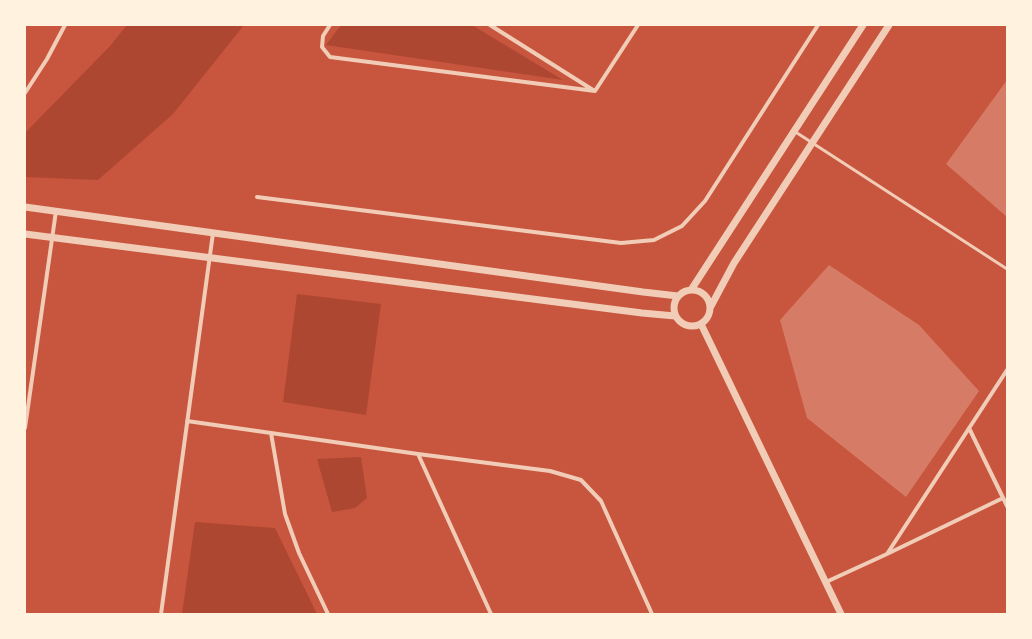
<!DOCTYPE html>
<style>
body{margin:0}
#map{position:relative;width:1032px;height:639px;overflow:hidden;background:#c8553d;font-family:"PT Sans",sans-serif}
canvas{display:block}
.frame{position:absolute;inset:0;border:26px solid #fff3e0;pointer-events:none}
</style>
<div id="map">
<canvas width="1032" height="639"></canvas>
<div class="frame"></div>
</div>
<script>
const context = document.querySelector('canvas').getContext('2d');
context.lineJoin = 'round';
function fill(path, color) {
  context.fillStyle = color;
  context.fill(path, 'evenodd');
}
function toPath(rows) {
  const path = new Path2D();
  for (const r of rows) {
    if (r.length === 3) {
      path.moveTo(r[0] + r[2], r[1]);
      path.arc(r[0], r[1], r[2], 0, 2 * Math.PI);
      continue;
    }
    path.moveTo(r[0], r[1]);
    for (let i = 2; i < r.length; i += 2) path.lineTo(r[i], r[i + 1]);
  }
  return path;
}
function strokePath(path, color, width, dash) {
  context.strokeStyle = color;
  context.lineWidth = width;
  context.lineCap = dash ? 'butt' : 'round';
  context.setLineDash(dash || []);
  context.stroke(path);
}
fill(toPath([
 [127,25,244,25,173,114,98,180,25,177,25,133,110,46],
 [341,25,472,25,563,80,326,45],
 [297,294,381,304,366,415,283,402],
 [361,457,367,498,355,508,332,512,317,459],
 [195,522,275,528,317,614,182,614]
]), '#ae4732');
fill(toPath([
 [1007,80,1007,217,946,164],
 [829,265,919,325,979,391,906,497,807,418,780,320]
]), '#d67c66');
strokePath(toPath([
 [794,131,1007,269]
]), '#f1ccb7', 3);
strokePath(toPath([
 [330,25,323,36,322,47,330,57,595,91,638,25],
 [490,25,593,90],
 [25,93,47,59,65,25],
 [257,197,621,243,654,240,682,226,705,201,818,25],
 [187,421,418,454,550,471,581,480,601,501,652,614],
 [25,428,56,211],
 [969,428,1007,506],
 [271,433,285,514,299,553,328,614],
 [418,454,491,614],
 [887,554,1007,370],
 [826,582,887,554,1003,498],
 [161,614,213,233]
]), '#f1ccb7', 4);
strokePath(toPath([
 [25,207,643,292,678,296],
 [25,234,642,313,675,316],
 [691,290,863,25],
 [692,308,18],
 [710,308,734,263,889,25],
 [701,324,841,614]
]), '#f1ccb7', 7);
</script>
